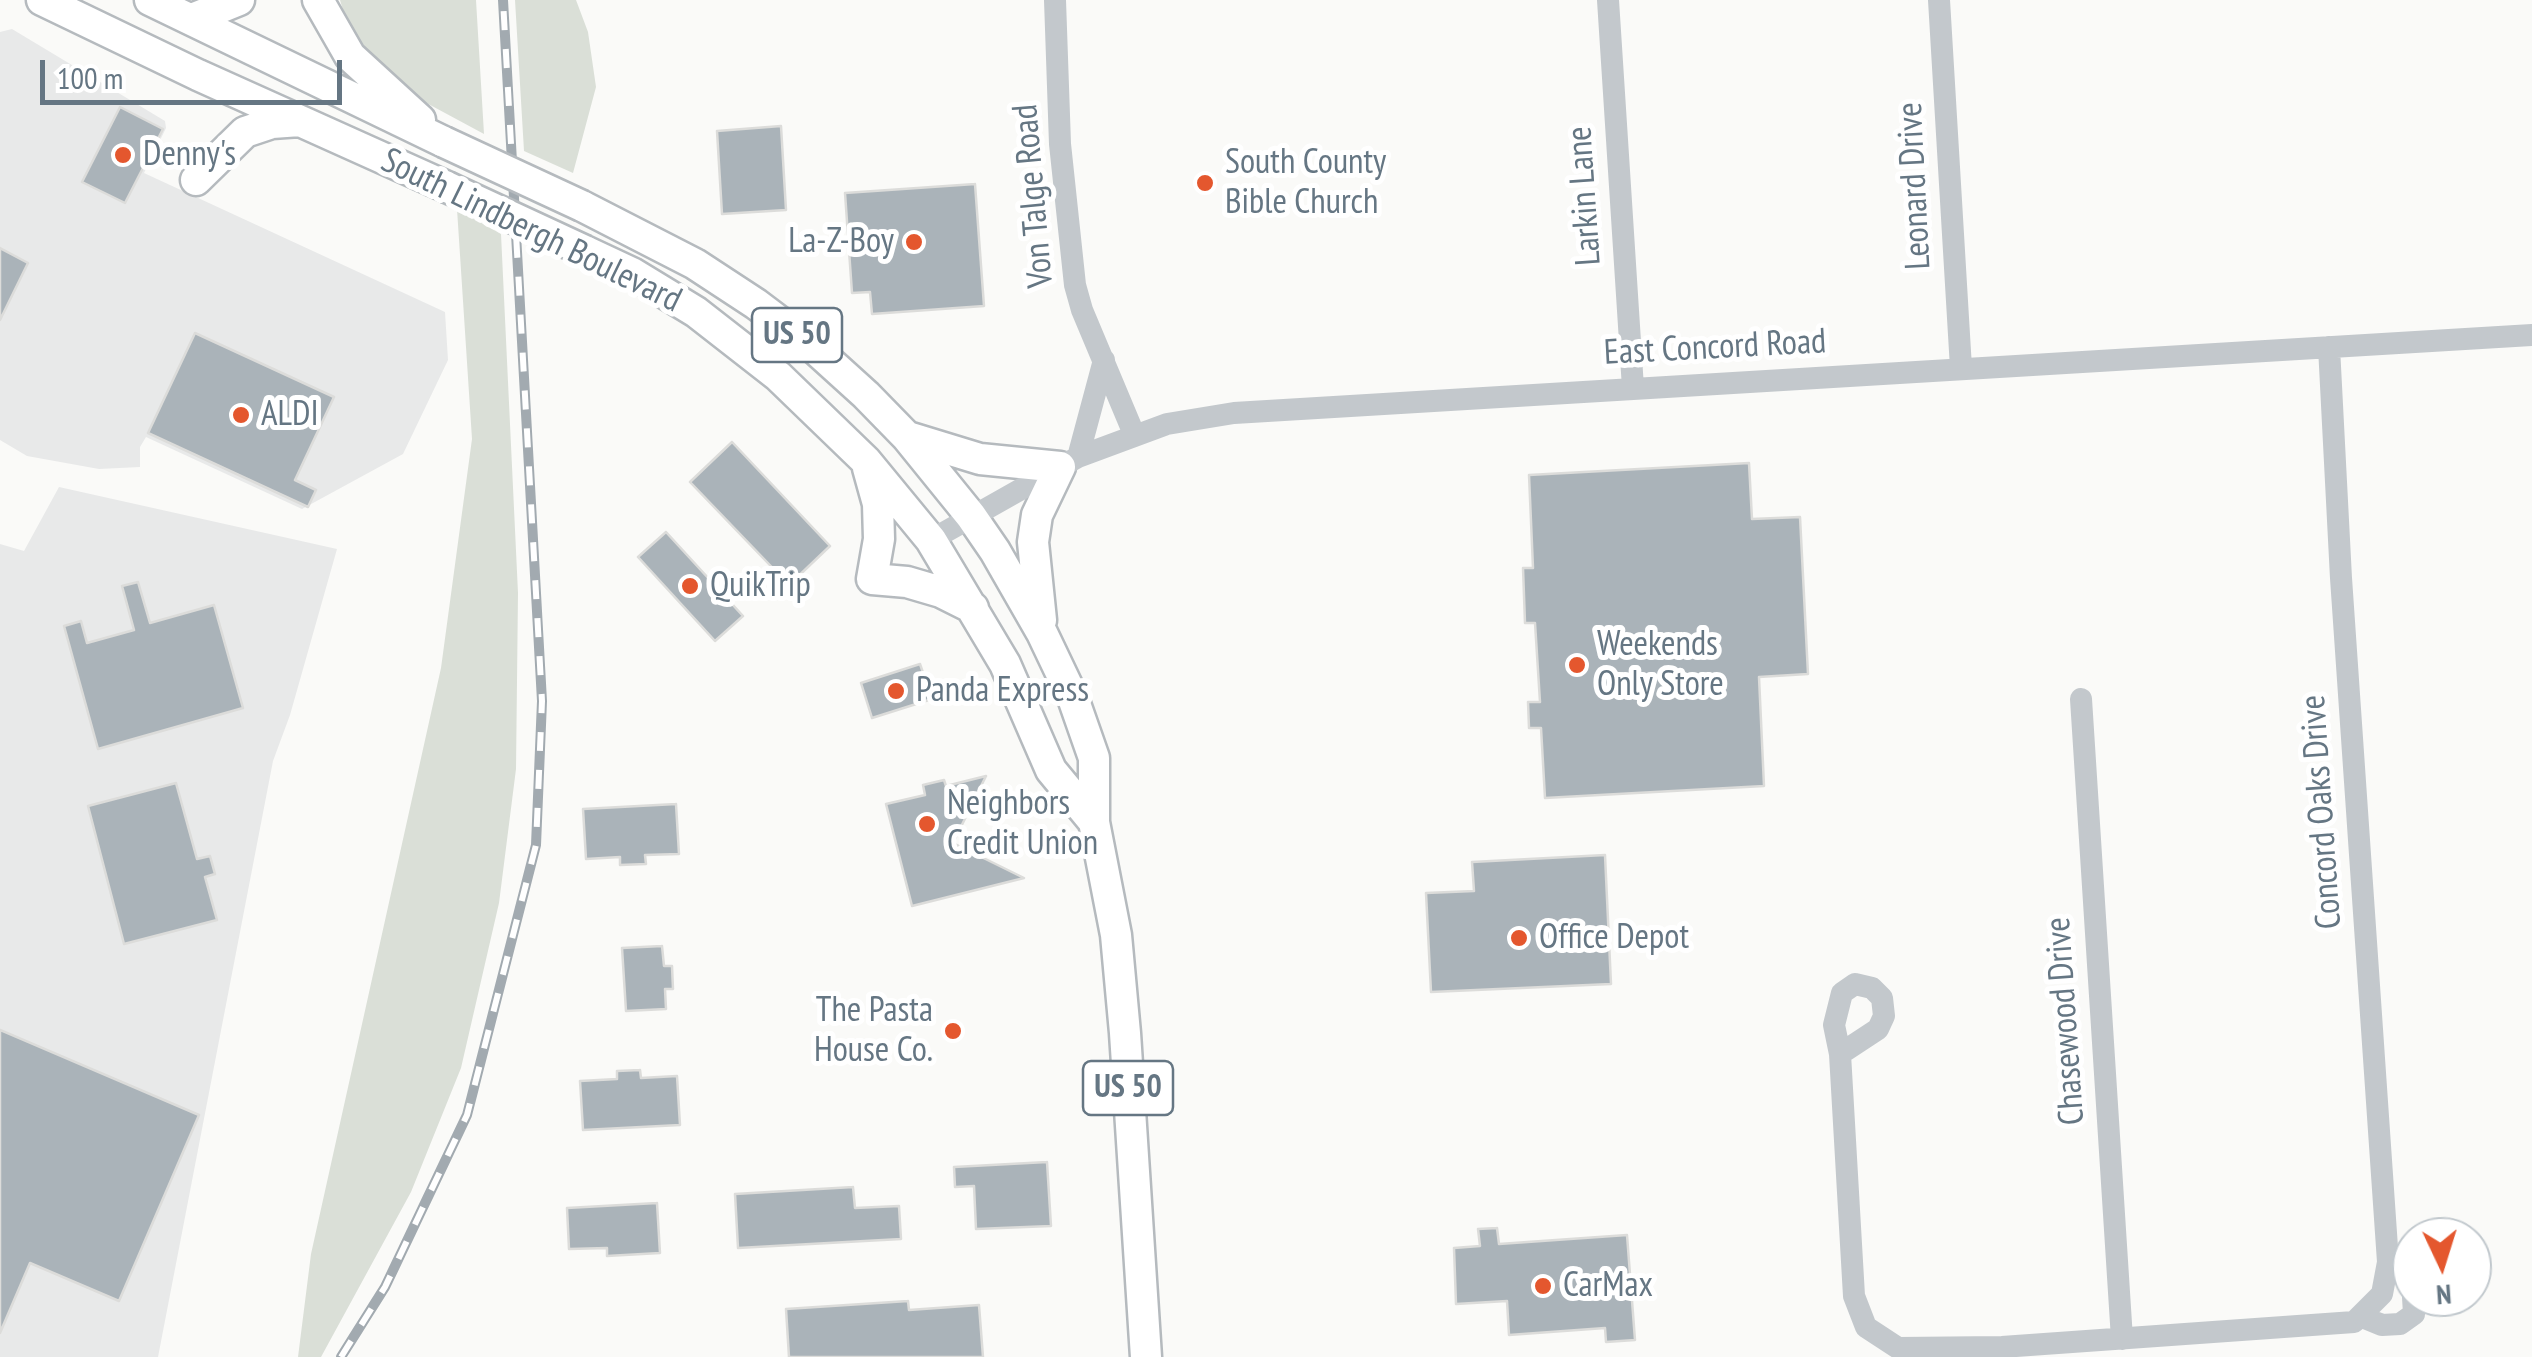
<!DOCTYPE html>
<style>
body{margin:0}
#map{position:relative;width:2532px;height:1357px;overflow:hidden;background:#fafaf8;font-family:"PT Sans Narrow",sans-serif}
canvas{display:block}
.north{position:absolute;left:2392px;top:1217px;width:100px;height:100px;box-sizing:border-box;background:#fff;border:2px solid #c1c8cd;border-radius:50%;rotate:176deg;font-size:28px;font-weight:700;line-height:40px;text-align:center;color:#657683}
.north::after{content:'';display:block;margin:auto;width:35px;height:45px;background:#e4572e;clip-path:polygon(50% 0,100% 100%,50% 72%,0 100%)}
.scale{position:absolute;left:40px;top:60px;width:302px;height:45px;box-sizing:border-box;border:5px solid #657683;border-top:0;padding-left:12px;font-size:30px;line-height:35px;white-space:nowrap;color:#657683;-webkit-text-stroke:8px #fff;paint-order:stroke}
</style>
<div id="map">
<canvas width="2532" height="1357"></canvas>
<div class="north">N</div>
<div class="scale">100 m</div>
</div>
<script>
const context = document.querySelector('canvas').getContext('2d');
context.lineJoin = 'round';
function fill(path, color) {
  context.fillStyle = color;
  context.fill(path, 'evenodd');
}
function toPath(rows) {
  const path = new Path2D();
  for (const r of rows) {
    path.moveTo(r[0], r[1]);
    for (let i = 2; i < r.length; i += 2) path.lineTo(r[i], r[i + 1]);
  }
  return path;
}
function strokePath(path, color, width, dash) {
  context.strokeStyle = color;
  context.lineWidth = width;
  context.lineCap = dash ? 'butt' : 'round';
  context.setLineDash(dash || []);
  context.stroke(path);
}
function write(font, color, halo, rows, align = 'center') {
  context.font = font + ' "PT Sans Narrow",sans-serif';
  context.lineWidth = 10;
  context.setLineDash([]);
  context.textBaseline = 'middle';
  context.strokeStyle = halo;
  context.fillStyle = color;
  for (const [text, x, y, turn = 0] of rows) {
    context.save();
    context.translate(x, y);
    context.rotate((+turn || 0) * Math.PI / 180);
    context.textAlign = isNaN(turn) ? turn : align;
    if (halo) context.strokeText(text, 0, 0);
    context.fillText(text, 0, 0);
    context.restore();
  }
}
fill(toPath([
 [12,29,165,121,166,128,144,173,445,312,448,360,403,454,302,509,146,437,140,447,140,467,99,469,27,456,0,440,0,32],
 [59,487,337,549,290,715,273,761,158,1357,0,1357,0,544,24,551]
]), '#e8e9e9');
fill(toPath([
 [340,0,476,0,484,134,393,85,354,47],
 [515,0,576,0,588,32,596,87,573,173,524,151],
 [457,209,501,234,518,593,516,769,499,903,461,1068,411,1192,321,1357,298,1357,311,1254,441,668,472,439]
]), '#dadfd7');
const building = toPath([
 [120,107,163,129,125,203,82,182,120,107],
 [781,126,786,210,722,214,717,131,781,126],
 [975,184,984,306,872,314,870,292,852,293,845,193,975,184],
 [0,248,28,263,0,320,0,248],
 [195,333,334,397,295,480,316,490,308,507,148,433,195,333],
 [732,442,830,546,789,585,690,482,732,442],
 [1749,463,1752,519,1800,517,1808,674,1759,677,1764,786,1545,798,1541,728,1529,728,1528,702,1540,702,1535,623,1525,623,1523,568,1533,568,1529,475,1749,463],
 [666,532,743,616,715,641,638,557,666,532],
 [138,582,150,623,214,605,243,708,98,749,64,626,81,621,87,643,134,630,122,586,138,582],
 [920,664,932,699,872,718,861,683,920,664],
 [986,776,953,843,1024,878,912,906,886,804,925,795,923,785,944,780,946,786,986,776],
 [176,783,197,859,210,856,215,874,205,877,217,920,124,944,88,806,176,783],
 [676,804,679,854,645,855,646,864,620,865,620,857,586,859,583,809,676,804],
 [1605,855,1611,984,1431,992,1426,893,1474,891,1472,862,1605,855],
 [662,946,664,966,672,966,673,989,665,989,666,1009,626,1011,622,948,662,946],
 [0,1030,199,1115,119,1301,30,1263,0,1333,0,1030],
 [640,1070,641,1078,677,1076,680,1125,583,1130,580,1081,617,1079,617,1071,640,1070],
 [1047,1162,1051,1226,976,1229,974,1186,955,1187,954,1167,1047,1162],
 [853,1187,855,1208,899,1206,901,1239,738,1248,735,1194,853,1187],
 [657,1203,660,1253,607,1256,607,1248,569,1249,567,1208,657,1203],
 [1497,1228,1499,1244,1627,1235,1635,1340,1606,1342,1605,1328,1509,1335,1507,1301,1456,1304,1454,1248,1480,1246,1478,1229,1497,1228],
 [908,1301,909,1310,979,1305,983,1357,789,1357,786,1309,908,1301]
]);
fill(building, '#aab3b9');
strokePath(building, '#dcdcda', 2.5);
const major = toPath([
 [42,0,198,75,447,187],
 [150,0,444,142],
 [318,0,350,56,420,120],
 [192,19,239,0],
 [196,180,245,132,272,123,300,121],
 [582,206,695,264,756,304,813,347,866,395,907,437,971,516,995,551,1042,633,1073,698,1094,758,1094,822,1116,935,1125,1033,1146,1357],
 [585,251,632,273,696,312,778,376,866,461,931,540,1005,664,1051,770,1094,822],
 [908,437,980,459,1060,467,1037,515,1033,542,1041,620],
 [868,468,878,504,879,539,872,579,907,582,941,592,973,608]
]);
strokePath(major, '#b5babe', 35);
strokePath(toPath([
 [1055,0,1060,144,1075,285,1082,310,1134,434],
 [1608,0,1633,388],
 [1939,0,1961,368],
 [1078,457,1104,360],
 [931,540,1078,457,1167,424,1234,413,2532,335],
 [2081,699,2122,1339],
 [1840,1054,1834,1025,1842,993,1855,984,1872,988,1882,998,1884,1016,1878,1029,1840,1054,1854,1296,1866,1327,1898,1348,2002,1347,2354,1322,2382,1294,2388,1262,2341,578,2329,347],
 [2360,1316,2382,1325,2400,1324,2414,1314,2413,1297]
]), '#c3c8cc', 22);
strokePath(major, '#fff', 30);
const rail = toPath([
 [341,1357,385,1287,467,1115,536,845,542,701,503,0]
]);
strokePath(rail, '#a2aab0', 10);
strokePath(rail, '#fff', 6, [19]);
const majorBridge = toPath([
 [444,142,582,206],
 [447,187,585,251]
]);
strokePath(majorBridge, '#b5babe', 35, []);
strokePath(majorBridge, '#fff', 30);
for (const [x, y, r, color] of [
 [123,155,10,"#e4572e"],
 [1205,183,10,"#e4572e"],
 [914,242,10,"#e4572e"],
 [241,415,10,"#e4572e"],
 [690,586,10,"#e4572e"],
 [1577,665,10,"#e4572e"],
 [896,691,10,"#e4572e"],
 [927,824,10,"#e4572e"],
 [1519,938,10,"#e4572e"],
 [953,1031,10,"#e4572e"],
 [1543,1286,10,"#e4572e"]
]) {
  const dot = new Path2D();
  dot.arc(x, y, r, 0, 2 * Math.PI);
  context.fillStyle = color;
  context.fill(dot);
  strokePath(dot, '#fff', 4);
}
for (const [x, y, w] of [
 [797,335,90],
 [1128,1088,90]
]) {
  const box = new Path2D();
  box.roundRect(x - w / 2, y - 27, w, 54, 8);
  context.fillStyle = '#fff';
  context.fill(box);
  strokePath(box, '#657683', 2.5);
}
write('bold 32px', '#657683', null, [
 ["US 50",797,335],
 ["US 50",1128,1088]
]);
write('35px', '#657683', '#fff', [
 ["Denny's",143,155],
 ["South County",1225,163],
 ["Bible Church",1225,203],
 ["La-Z-Boy",894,242,"right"],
 ["ALDI",261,415],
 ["QuikTrip",710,586],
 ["Weekends",1597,645],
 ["Only Store",1597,685],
 ["Panda Express",916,691],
 ["Neighbors",947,804],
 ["Credit Union",947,844],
 ["Office Depot",1539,938],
 ["The Pasta",933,1011,"right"],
 ["House Co.",933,1051,"right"],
 ["CarMax",1563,1286]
], 'left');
write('35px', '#657683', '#fff', [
 ["Leonard Drive",1915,186,-93],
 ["Von Talge Road",1034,196,-95],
 ["Larkin Lane",1585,196,-94],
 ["South Lindbergh Boulevard",531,231,26],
 ["East Concord Road",1715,348,-3],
 ["Concord Oaks Drive",2322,812,-94],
 ["Chasewood Drive",2066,1021,-94]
]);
</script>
